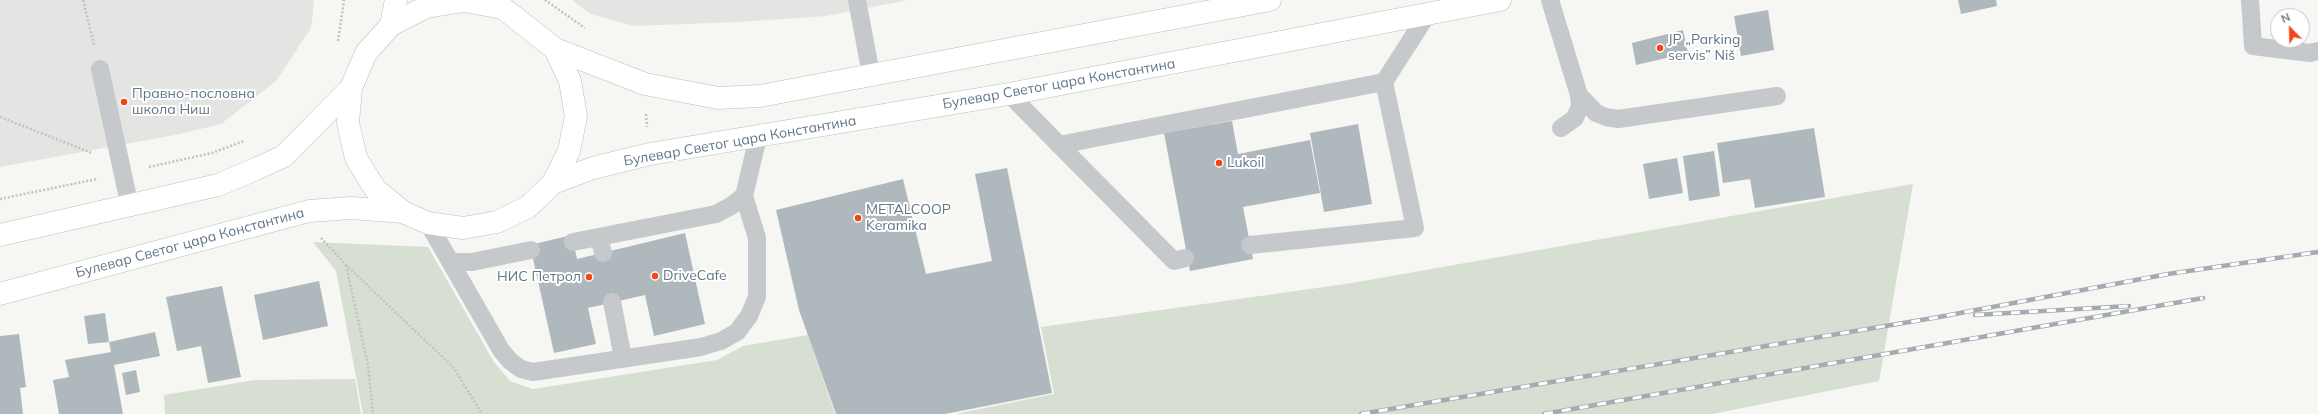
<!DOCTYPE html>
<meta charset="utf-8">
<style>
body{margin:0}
#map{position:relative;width:2318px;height:414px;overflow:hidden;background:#f6f6f2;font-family:Mulish,sans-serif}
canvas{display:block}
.north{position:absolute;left:2270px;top:8px;width:40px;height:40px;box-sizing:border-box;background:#fff;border:1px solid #c0c8cf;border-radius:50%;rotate:337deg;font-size:11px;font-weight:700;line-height:16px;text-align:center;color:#627686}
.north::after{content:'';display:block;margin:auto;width:14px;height:18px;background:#f54513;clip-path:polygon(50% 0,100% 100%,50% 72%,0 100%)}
</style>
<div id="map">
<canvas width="2318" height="414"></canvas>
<div class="north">N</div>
</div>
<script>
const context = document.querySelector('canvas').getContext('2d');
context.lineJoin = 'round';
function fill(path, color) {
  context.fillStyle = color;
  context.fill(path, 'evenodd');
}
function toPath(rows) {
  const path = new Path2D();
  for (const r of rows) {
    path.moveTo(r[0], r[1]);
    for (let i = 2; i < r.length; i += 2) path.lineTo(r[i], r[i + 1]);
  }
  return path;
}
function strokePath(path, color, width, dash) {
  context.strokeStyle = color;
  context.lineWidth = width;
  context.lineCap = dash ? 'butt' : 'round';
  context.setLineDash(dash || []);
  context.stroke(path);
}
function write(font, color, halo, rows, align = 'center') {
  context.font = font + ' Mulish,sans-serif';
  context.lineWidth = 4;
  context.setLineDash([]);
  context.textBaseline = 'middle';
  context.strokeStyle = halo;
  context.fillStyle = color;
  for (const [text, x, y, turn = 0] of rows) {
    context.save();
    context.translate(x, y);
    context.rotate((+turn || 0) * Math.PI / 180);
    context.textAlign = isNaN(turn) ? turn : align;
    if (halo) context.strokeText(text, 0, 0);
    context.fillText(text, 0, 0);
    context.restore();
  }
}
fill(toPath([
 [0,0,314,0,311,28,276,81,221,124,175,135,0,167],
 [572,0,908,0,826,16,739,22,633,26,590,14]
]), '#e4e5e3');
fill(toPath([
 [1913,184,1879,381,1712,414,955,414,1054,394,1041,327,1352,283],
 [313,242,428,247,494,362,510,381,533,389,717,360,743,346,808,335,835,414,363,414,336,271],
 [355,379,361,414,165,414,164,395,255,380]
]), '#d7dfd2');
fill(toPath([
 [1958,0,1996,0,1997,6,1961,14],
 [1768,10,1774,50,1741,56,1734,16],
 [1683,30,1688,53,1636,65,1632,43],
 [1232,121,1238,154,1310,140,1320,193,1243,207,1253,259,1190,271,1164,133],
 [1358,124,1372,204,1324,212,1310,133],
 [1814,128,1825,197,1755,208,1750,179,1723,183,1717,143],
 [1714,151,1720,196,1689,201,1683,156],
 [1677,158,1683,193,1649,199,1643,164],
 [1007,168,1052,393,945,414,836,414,799,310,776,210,903,179,926,274,992,261,975,174],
 [685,233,705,324,654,336,645,295,588,308,596,344,554,353,530,245,572,235,577,259],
 [319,281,328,326,263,340,254,295],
 [222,286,241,377,208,383,201,346,177,351,166,297],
 [105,313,109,342,88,344,84,316],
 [155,332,160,356,114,365,123,414,59,414,53,380,69,377,65,360,111,352,109,342],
 [19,334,26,387,20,388,23,414,0,414,0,336],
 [136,370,140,392,126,395,122,373]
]), '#afb8bd');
const secondary = toPath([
 [391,25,396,0],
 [555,49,645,84,718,98,760,96,1270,0],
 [403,212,375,189,356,158,348,123,351,88,366,53,391,25,426,7,464,1,503,8,555,49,570,81,576,116,569,151,553,183],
 [0,235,218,185,256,169,284,156,351,88],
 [0,294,309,211,351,208,403,212,428,223,463,228,497,222,528,207,553,183,593,168,650,154,1009,94,1500,0]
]);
strokePath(secondary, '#b9bfc3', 23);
strokePath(toPath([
 [83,0,94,45],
 [545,0,585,28],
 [338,41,344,0],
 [646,114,647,127],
 [0,117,92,153],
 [149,167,212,153,244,141],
 [0,199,97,179],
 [321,238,346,265,454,368,482,414],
 [346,265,368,365,373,414]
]), '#c0c2c4', 2.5, [2, 2]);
strokePath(toPath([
 [857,0,871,74],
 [1550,0,1579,95,1596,113,1606,117,1618,119,1777,96],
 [2250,0,2253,46,2310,53,2318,51],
 [100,69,130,207],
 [1009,94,1174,261,1185,258],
 [1561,128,1575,118,1580,106,1579,95],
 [1059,145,1384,82],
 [428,223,501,350,510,361,521,369,533,372,701,347,721,341,737,332,749,316,757,297,757,238,744,196],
 [599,237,603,253],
 [573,242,716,214,731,206,744,196,758,137],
 [1250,245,1415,228,1384,82,1427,15],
 [451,262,472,262,531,250],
 [612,302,623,358]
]), '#c5c9cc', 18);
strokePath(secondary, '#fff', 22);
const rail = toPath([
 [1975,315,2129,306],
 [1361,414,1939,317,2168,274,2318,252],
 [1544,414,2203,298]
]);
strokePath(rail, '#a5abb1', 4.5);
strokePath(rail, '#fff', 3, [9]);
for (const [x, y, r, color] of [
 [1660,48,4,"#f54513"],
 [124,102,4,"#f54513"],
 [1219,163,4,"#f54513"],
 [858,218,4,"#f54513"],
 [655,276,4,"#f54513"],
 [589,277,4,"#f54513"]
]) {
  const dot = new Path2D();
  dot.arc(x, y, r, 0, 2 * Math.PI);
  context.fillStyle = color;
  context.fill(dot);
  strokePath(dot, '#fff', 1.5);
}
write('14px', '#627686', '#fff', [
 ["JP „Parking",1668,40],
 ["servis” Niš",1668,56],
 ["Правно-пословна",132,94],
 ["школа Ниш",132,110],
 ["Lukoil",1227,163],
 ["METALCOOP",866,210],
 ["Keramika",866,226],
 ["DriveCafe",663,276],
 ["НИС Петрол",581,277,"right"]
], 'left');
write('14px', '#627686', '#fff', [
 ["Булевар Светог цара Константина",1059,84,-10],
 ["Булевар Светог цара Константина",740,141,-10],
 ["Булевар Светог цара Константина",190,243,-15]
]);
</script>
